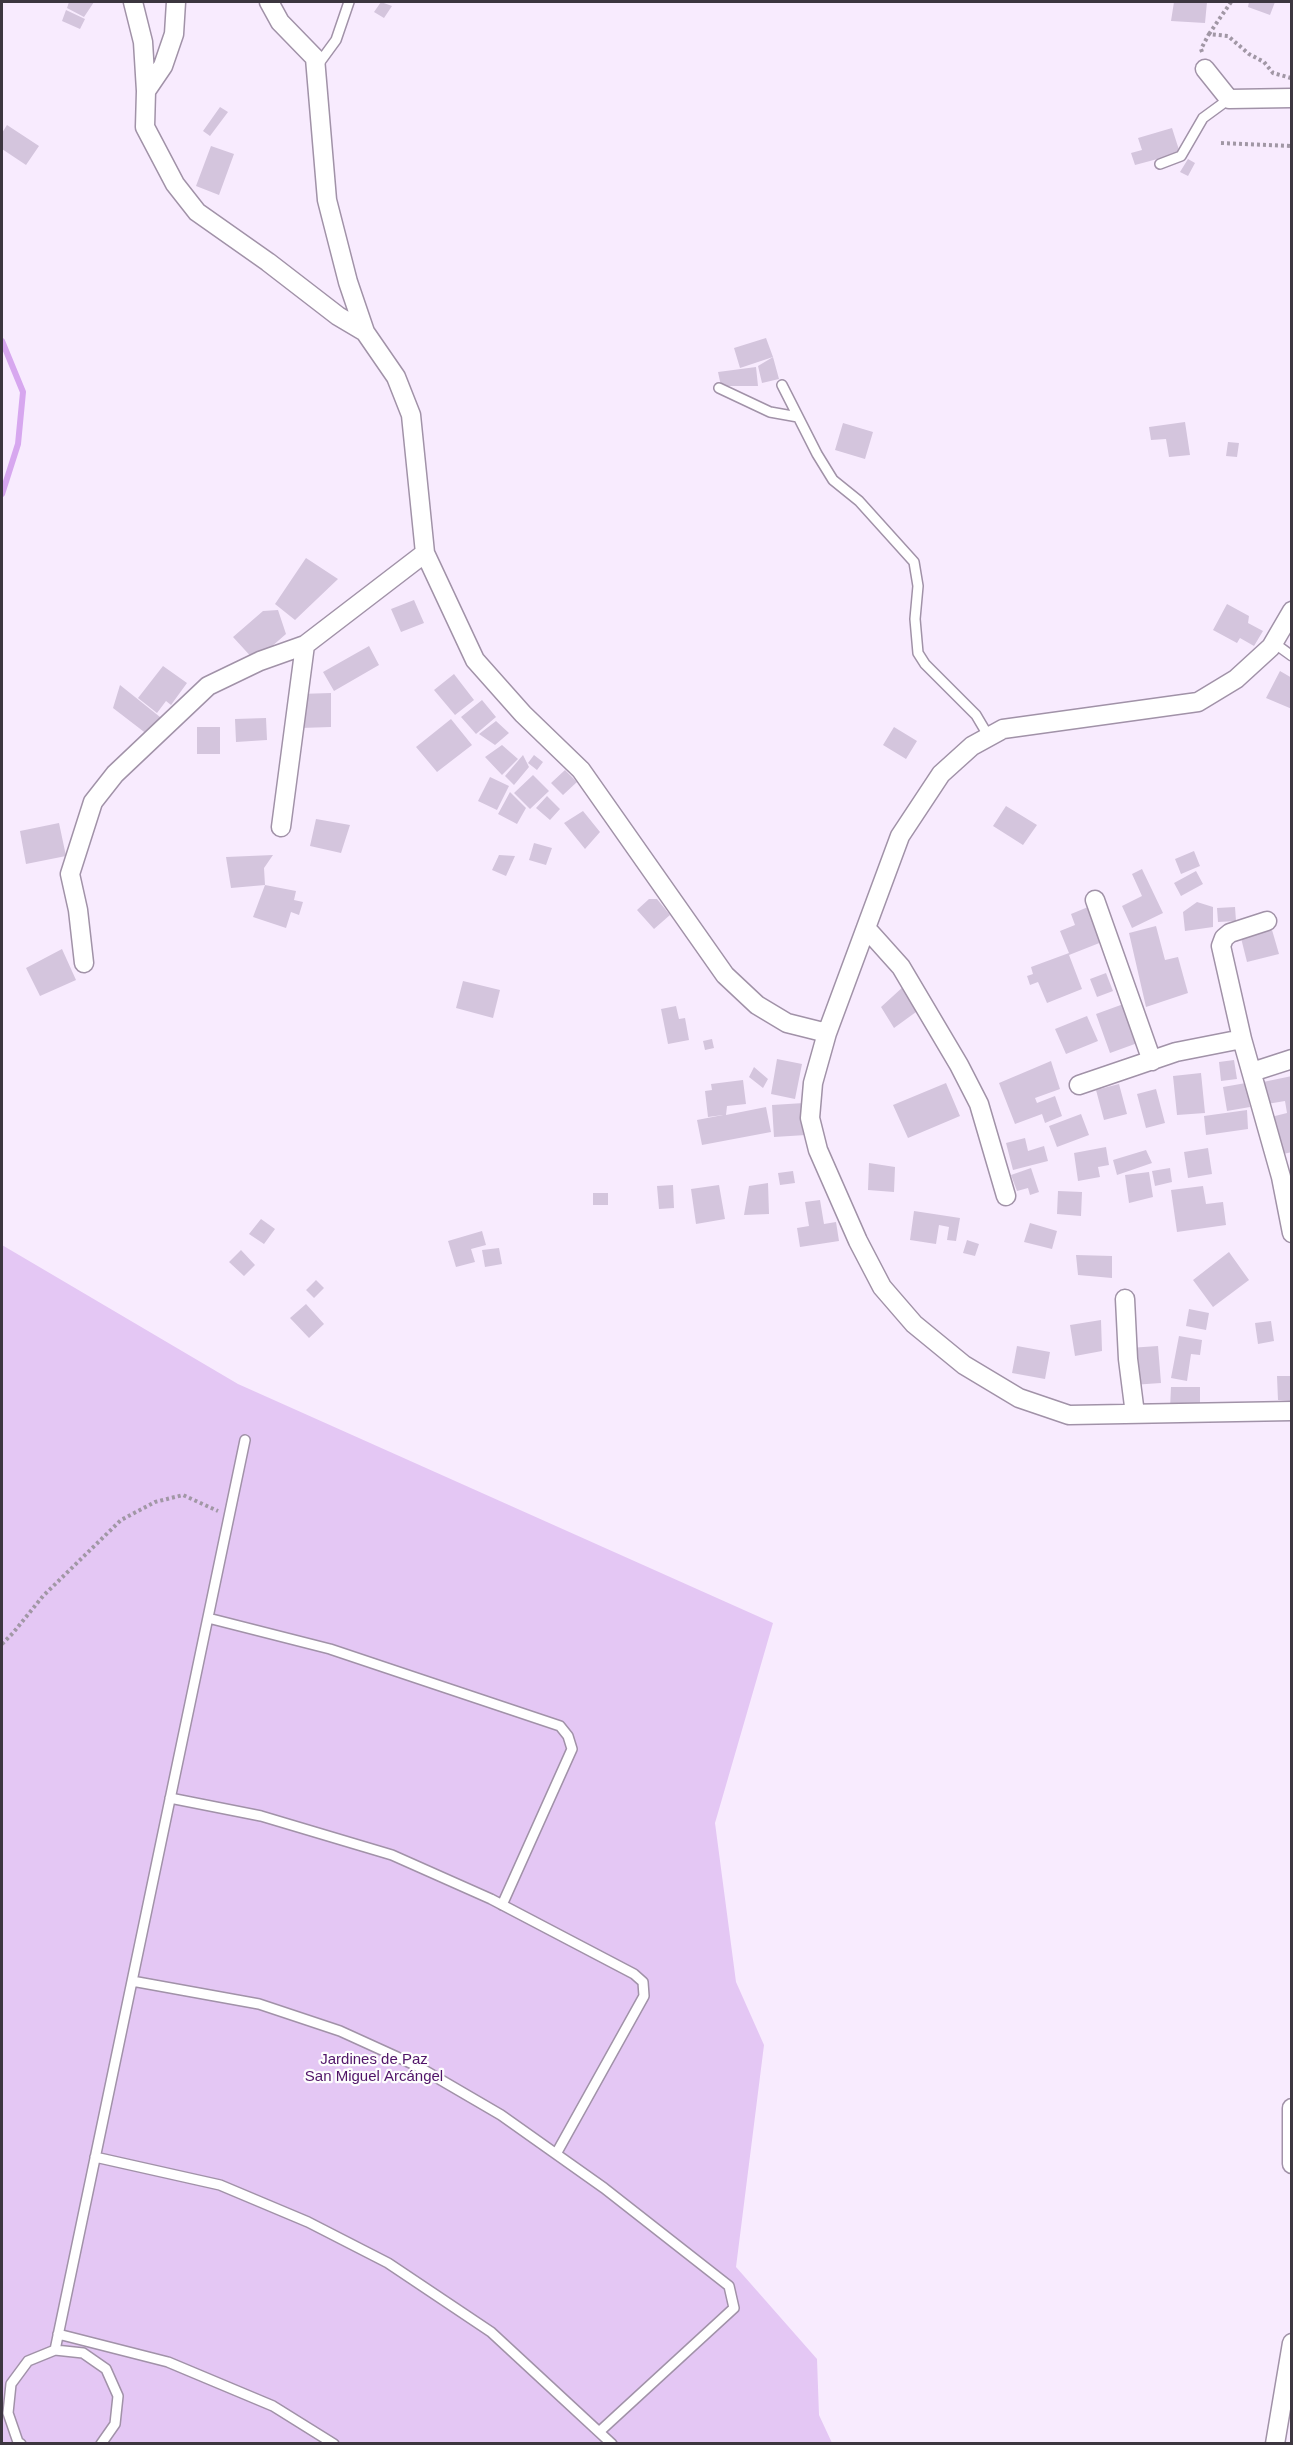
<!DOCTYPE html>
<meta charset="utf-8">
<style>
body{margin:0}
#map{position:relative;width:1293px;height:2445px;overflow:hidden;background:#f8ebfe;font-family:Arial,sans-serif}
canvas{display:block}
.frame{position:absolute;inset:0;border:3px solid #3c363f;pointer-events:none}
</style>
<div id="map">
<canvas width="1293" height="2445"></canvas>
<div class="frame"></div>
</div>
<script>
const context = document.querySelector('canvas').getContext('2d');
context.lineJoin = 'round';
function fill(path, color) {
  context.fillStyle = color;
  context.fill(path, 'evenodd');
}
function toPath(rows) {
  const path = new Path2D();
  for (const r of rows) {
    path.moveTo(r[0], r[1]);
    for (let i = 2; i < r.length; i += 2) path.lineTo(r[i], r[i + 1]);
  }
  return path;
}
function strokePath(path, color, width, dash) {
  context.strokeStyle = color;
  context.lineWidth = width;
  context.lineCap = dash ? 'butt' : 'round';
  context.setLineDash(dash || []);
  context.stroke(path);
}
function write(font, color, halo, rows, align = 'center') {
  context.font = font + ' Arial,sans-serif';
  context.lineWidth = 4.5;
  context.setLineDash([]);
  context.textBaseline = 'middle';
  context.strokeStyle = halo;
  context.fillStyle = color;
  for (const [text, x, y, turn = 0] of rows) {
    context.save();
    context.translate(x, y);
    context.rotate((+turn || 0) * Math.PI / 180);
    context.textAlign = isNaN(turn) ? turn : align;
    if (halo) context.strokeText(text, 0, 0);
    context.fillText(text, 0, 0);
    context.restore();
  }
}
fill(toPath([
 [2,1245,238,1384,773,1623,715,1823,736,1982,764,2045,736,2267,817,2359,819,2415,832,2443,2,2444]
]), '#e4c7f4');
strokePath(toPath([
 [2,341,23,392,18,444,2,494]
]), '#d7a7ef', 6);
fill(toPath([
 [69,2,94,2,84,17,67,8],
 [381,2,392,6,384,18,374,12],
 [1174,2,1207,2,1205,23,1171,21],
 [1249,2,1275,2,1270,15,1248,7],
 [66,10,85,19,80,29,62,21],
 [220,107,228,112,210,136,203,131],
 [7,125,39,146,26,165,2,149,2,133],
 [1172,128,1180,153,1135,165,1131,153,1142,150,1138,138],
 [211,146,234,154,219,195,196,186],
 [1188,159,1195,163,1188,176,1180,172],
 [766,338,773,357,740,368,734,348],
 [773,357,779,379,762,383,758,366],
 [756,367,758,386,721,386,718,372],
 [1185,422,1190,455,1169,457,1166,439,1151,440,1149,427],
 [843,423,873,432,865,459,835,450],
 [1228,442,1239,443,1237,457,1226,456],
 [306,558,338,579,295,620,275,604],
 [414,600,424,623,401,632,391,609],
 [1227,604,1249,616,1248,623,1263,631,1254,646,1240,638,1237,643,1213,630],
 [278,610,286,634,255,661,233,637,263,611],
 [369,646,379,665,334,691,323,672],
 [163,666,187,683,171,705,166,701,157,713,138,698],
 [1280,671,1292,678,1292,709,1266,698],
 [454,674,474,700,455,715,434,690],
 [120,685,165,721,152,738,113,708],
 [331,693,331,727,300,728,299,694],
 [482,700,496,717,476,734,461,717],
 [266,718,267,740,236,742,235,719],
 [451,719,472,745,437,772,416,747],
 [496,721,509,733,495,745,479,734],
 [197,727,220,727,220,754,197,754],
 [894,727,917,741,906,759,883,745],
 [502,745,518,759,502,775,485,757],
 [523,755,529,767,514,785,505,776],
 [534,755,543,762,537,770,528,763],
 [565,770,577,782,563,795,551,783],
 [533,775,549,791,530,809,514,793],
 [490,777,509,786,497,810,478,801],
 [510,792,526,808,517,824,498,814],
 [547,796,560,809,550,820,536,808],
 [1006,806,1037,825,1023,845,993,826],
 [583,811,600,832,585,849,564,823],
 [316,819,350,825,341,853,310,846],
 [59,823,66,856,26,864,20,831],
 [534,843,552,848,546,865,529,860],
 [1194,851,1200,866,1181,874,1175,859],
 [273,855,264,868,265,885,231,888,226,857],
 [499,855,515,856,506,876,492,870],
 [1142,869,1163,913,1132,928,1122,906,1142,896,1132,874],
 [1196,871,1203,884,1181,896,1174,883],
 [265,885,296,891,294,900,303,902,299,915,291,912,286,928,253,917],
 [649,899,657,899,670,915,654,929,637,910],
 [1197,902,1213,907,1213,927,1185,931,1183,912],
 [1093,905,1107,940,1069,955,1082,989,1047,1003,1038,982,1030,985,1027,976,1033,974,1031,967,1069,953,1060,931,1075,925,1071,914],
 [1235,907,1236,921,1218,922,1217,908],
 [1156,926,1165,960,1178,957,1188,993,1146,1007,1129,933],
 [1272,930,1279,954,1247,962,1241,938],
 [62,949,76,980,40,996,26,968],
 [1106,973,1113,991,1097,997,1090,979],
 [463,981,500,990,493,1018,456,1008],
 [904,986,916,1012,894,1028,881,1007],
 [1129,1002,1143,1041,1110,1053,1096,1014],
 [676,1006,679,1019,685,1018,689,1040,668,1044,661,1009],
 [1087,1016,1098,1041,1066,1054,1055,1029],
 [712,1039,714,1048,705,1050,703,1041],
 [777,1059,802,1064,795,1099,771,1094],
 [1234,1060,1237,1079,1221,1081,1219,1062],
 [1051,1061,1060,1089,1035,1098,1037,1103,1055,1096,1062,1116,1045,1123,1042,1114,1015,1124,999,1083],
 [754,1067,768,1079,763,1088,749,1077],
 [1201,1073,1205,1113,1177,1115,1173,1076],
 [1292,1076,1292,1152,1279,1155,1271,1117,1287,1113,1285,1101,1267,1104,1263,1082],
 [743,1080,746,1104,727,1106,726,1115,766,1107,771,1132,702,1145,697,1120,723,1115,708,1117,705,1091,712,1090,711,1084],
 [946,1083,960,1116,908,1138,893,1105],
 [1246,1083,1250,1107,1227,1111,1223,1087],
 [1119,1084,1127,1114,1104,1120,1096,1090],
 [1156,1089,1165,1123,1146,1128,1137,1094],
 [804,1103,806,1135,774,1137,772,1105],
 [1247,1110,1248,1129,1206,1135,1204,1116],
 [1081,1114,1089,1135,1057,1147,1049,1126],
 [1025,1138,1028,1151,1044,1146,1048,1161,1013,1170,1006,1143],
 [1106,1147,1109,1165,1098,1167,1100,1177,1078,1181,1074,1153],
 [1208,1148,1212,1174,1188,1178,1184,1152],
 [1146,1150,1152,1163,1117,1175,1113,1160],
 [869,1163,895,1167,894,1192,868,1190],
 [1031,1168,1039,1192,1030,1195,1028,1188,1017,1191,1011,1175],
 [1170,1168,1172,1182,1155,1186,1152,1171],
 [793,1171,795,1183,780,1185,778,1173],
 [1149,1172,1153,1197,1129,1203,1125,1175],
 [768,1183,769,1214,744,1215,749,1186],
 [673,1185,674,1208,659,1209,657,1186],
 [719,1185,725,1219,696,1224,691,1189],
 [1203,1186,1206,1204,1223,1202,1226,1225,1177,1232,1171,1190],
 [1058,1191,1082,1192,1081,1216,1057,1214],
 [593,1193,608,1193,608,1205,593,1205],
 [820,1200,824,1224,836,1222,839,1241,800,1247,797,1228,809,1226,805,1202],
 [914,1211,960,1218,956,1241,947,1240,949,1227,939,1225,936,1244,910,1240],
 [261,1219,275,1229,264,1244,249,1234],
 [1030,1223,1057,1231,1052,1249,1024,1242],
 [482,1231,486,1245,471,1249,475,1262,456,1267,448,1241],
 [967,1240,979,1244,975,1256,963,1253],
 [499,1248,502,1264,485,1267,482,1250],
 [241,1250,255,1265,244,1276,229,1262],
 [1229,1252,1249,1280,1213,1307,1193,1280],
 [1076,1255,1112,1256,1112,1278,1078,1275],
 [316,1280,324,1288,314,1298,306,1290],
 [306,1304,324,1324,309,1338,290,1318],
 [1189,1309,1209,1313,1206,1330,1186,1326],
 [1101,1320,1102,1351,1075,1356,1070,1325],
 [1271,1321,1274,1341,1258,1344,1255,1323],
 [1179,1336,1202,1340,1200,1355,1191,1354,1187,1381,1171,1378],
 [1017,1346,1050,1352,1045,1379,1012,1373],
 [1158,1346,1161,1383,1132,1385,1129,1348],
 [1277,1376,1292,1376,1292,1401,1278,1400],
 [1171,1387,1200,1387,1200,1410,1170,1409]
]), '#d4c5dd');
const lane = toPath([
 [317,66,336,40,349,2],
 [1160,164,1181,156,1203,118,1229,99],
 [782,385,817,454,833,480,859,501,914,562,918,586,915,619,918,653,925,664,976,715,989,737],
 [719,388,770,412,798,417],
 [1274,643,1292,656],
 [208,1618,330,1649,560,1726,568,1736,572,1749,502,1905],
 [170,1798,261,1816,392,1855,491,1899,634,1974,643,1982,644,1996,556,2154],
 [132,1981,259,2004,340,2031,417,2066,501,2115,604,2188,729,2286,734,2308,599,2432],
 [95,2157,220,2185,308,2222,388,2263,491,2332,612,2444],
 [58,2334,168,2362,273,2406,334,2444],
 [55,2350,245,1440],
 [21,2444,18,2442,8,2413,11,2384,28,2361,55,2350,83,2353,106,2369,118,2396,115,2424,101,2444]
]);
const street = toPath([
 [133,2,143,42,146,91,145,127,175,184,197,212,268,262,338,316,365,332],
 [269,2,280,22,315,58,327,200,348,282,365,332,396,377,411,415,425,553,475,660,523,714,581,770,725,975,757,1005,787,1023,827,1033],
 [1205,69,1229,99,1292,98],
 [146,91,163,66,174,34,176,2],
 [1292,611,1271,647,1236,679,1198,702,1003,729,972,746,941,774,900,836,827,1033,813,1083,810,1118,818,1150,858,1241,882,1287,914,1324,964,1365,1019,1398,1069,1415,1292,1411],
 [281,827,305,645,425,553],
 [1095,900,1152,1061],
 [1267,921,1230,933,1224,938,1221,946,1242,1039,1281,1177,1292,1233],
 [866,928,901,967,959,1065,979,1104,1006,1196],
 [84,963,78,910,70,874,93,802,115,774,208,686,260,661,305,645],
 [1252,1072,1292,1059],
 [1079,1085,1176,1052,1242,1039],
 [1125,1299,1128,1359,1135,1414],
 [1292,2108,1292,2164],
 [1275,2444,1292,2343]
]);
strokePath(lane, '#a192a8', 12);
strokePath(street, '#a192a8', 21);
strokePath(toPath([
 [1209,34,1231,2],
 [1202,52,1201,49,1209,34,1228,36,1249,54,1264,62,1273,73,1291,78],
 [1221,143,1292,146],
 [2,1644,13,1633,43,1596,121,1520,155,1502,183,1495,218,1511]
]), '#a197a5', 4, [3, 3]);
strokePath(lane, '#fff', 9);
strokePath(street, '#fff', 18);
write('15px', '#501468', '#fdfdfd', [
 ["Jardines de Paz",374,2060],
 ["San Miguel Arcángel",374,2077]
]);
</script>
